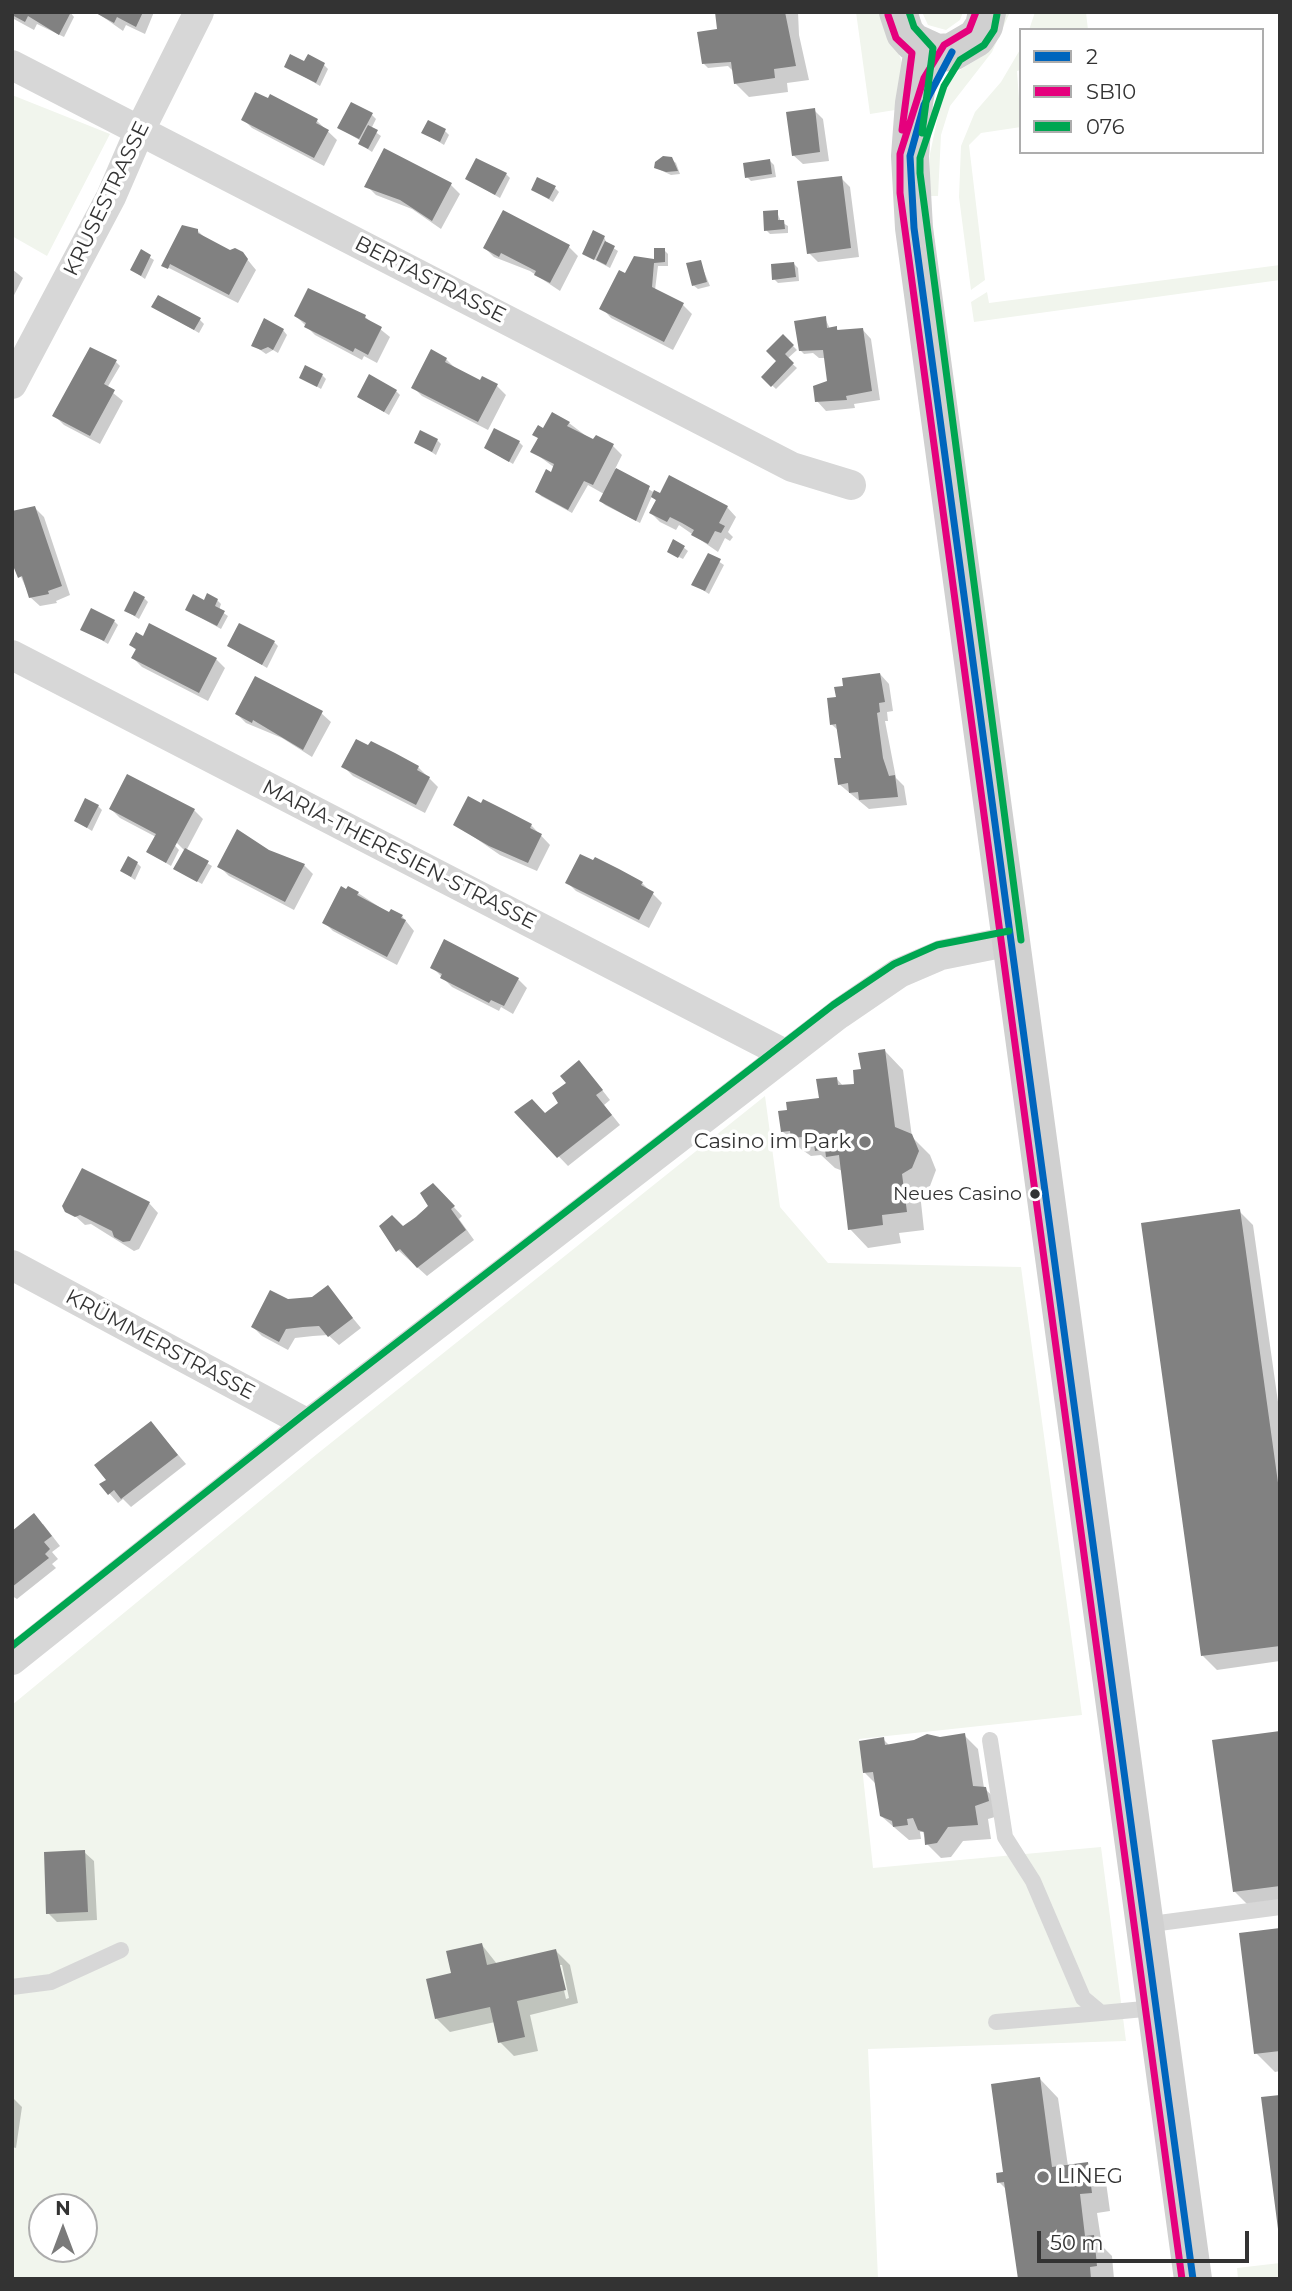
<!DOCTYPE html>
<meta charset="utf-8">
<style>
body{margin:0}
#map{position:relative;width:1292px;height:2291px;overflow:hidden;background:#fff;font-family:Montserrat,sans-serif}
canvas{display:block}
.frame{position:absolute;inset:0;border:14px solid #333;pointer-events:none}
.legend{position:absolute;left:1019px;top:28px;width:245px;height:126px;box-sizing:border-box;background:#fff;border:2px solid #adadad;margin:0;padding:9px 12px;list-style:none;font-size:21px;color:#333}
.legend li{display:flex;align-items:center;gap:14px;height:35px}
.legend b{width:35px;border:2px solid #adadad}
.north{position:absolute;left:28px;top:2193px;width:70px;height:70px;box-sizing:border-box;background:#fff;border:2px solid #adadad;border-radius:50%;rotate:0deg;font-size:19px;font-weight:700;line-height:28px;text-align:center;color:#333}
.north::after{content:'';display:block;margin:auto;width:24px;height:32px;background:#7a7a7a;clip-path:polygon(50% 0,100% 100%,50% 72%,0 100%)}
.scale{position:absolute;left:1037px;top:2231px;width:212px;height:32px;box-sizing:border-box;border:4px solid #333;border-top:0;padding-left:9px;font-size:21px;line-height:24px;white-space:nowrap;color:#333;-webkit-text-stroke:5px #fff;paint-order:stroke}
</style>
<div id="map">
<canvas width="1292" height="2291"></canvas>
<div class="frame"></div>
<ul class="legend">
<li><b style="height:9px;background:#0065bd"></b>2</li>
<li><b style="height:9px;background:#e5007d"></b>SB10</li>
<li><b style="height:9px;background:#00a651"></b>076</li>
</ul>
<div class="north">N</div>
<div class="scale">50 m</div>
</div>
<script>
const context = document.querySelector('canvas').getContext('2d');
context.lineJoin = 'round';
function fill(path, color) {
  context.fillStyle = color;
  context.fill(path, 'evenodd');
}
function toPath(rows) {
  const path = new Path2D();
  for (const r of rows) {
    path.moveTo(r[0], r[1]);
    for (let i = 2; i < r.length; i += 2) path.lineTo(r[i], r[i + 1]);
  }
  return path;
}
function strokePath(path, color, width, dash) {
  context.strokeStyle = color;
  context.lineWidth = width;
  context.lineCap = dash ? 'butt' : 'round';
  context.setLineDash(dash || []);
  context.stroke(path);
}
function write(font, color, halo, rows, align = 'center') {
  context.font = font + ' Montserrat,sans-serif';
  context.lineWidth = 7;
  context.setLineDash([]);
  context.textBaseline = 'middle';
  context.strokeStyle = halo;
  context.fillStyle = color;
  for (const [text, x, y, turn = 0] of rows) {
    context.save();
    context.translate(x, y);
    context.rotate((+turn || 0) * Math.PI / 180);
    context.textAlign = isNaN(turn) ? turn : align;
    if (halo) context.strokeText(text, 0, 0);
    context.fillText(text, 0, 0);
    context.restore();
  }
}
fill(toPath([
 [856,12,883,12,903,65,895,110,870,114],
 [922,12,963,12,960,20,946,30,928,25],
 [1004,12,1010,12,992,52,950,106,941,135,938,196,930,196,930,154,943,92,958,71,981,57],
 [1035,12,1086,12,1088,30,1029,30],
 [1021,48,1021,70,1017,71,1021,127,981,133,969,145,985,280,971,290,959,197,961,146,975,112,1001,82],
 [12,95,110,134,47,256,12,236],
 [1280,265,1280,280,974,322,971,302,987,292,989,303],
 [765,1096,780,1207,828,1263,1021,1267,1082,1715,859,1739,873,1868,1101,1847,1126,2041,868,2049,878,2279,12,2279,12,1705,317,1454],
 [42,2207,84,2207,84,2249,42,2249],
 [1280,2263,1280,2279,1238,2279,1237,2268]
]), '#f1f5ed');
fill(toPath([
 [12,12,70,12,74,17,64,37,37,24,34,30,12,18],
 [96,12,154,12,145,34,126,25,123,31],
 [717,12,798,12,799,35,809,80,787,83,788,92,749,97,735,83,734,72,728,66,708,68,704,64,720,34],
 [305,63,324,65,328,69,320,86,286,66],
 [271,96,317,121,337,140,324,166,252,128,243,119],
 [814,110,823,119,829,161,803,164,793,155],
 [372,115,376,119,371,129,381,136,372,152,360,144,361,141,339,128],
 [445,131,449,135,444,145,423,132],
 [671,159,676,163,680,174,671,175,656,168],
 [770,161,774,165,776,177,751,181,747,177],
 [506,174,510,178,500,198,467,179],
 [841,178,850,187,859,257,818,262,809,253],
 [451,185,460,194,441,229,412,209,376,195,367,186],
 [555,188,559,192,553,202,533,190],
 [777,212,781,222,788,226,788,233,770,234,766,230],
 [197,230,207,240,230,252,242,253,256,270,238,303,163,265],
 [604,237,607,244,618,251,610,268,584,254],
 [569,247,578,256,560,291,530,271,494,257,485,248],
 [664,250,668,254,668,266,658,266,655,290,683,305,692,314,673,350,611,318,602,308,626,276,656,261],
 [141,252,154,260,145,279,132,270],
 [700,262,710,286,698,289,693,285],
 [793,263,798,268,799,281,778,283,774,279],
 [12,269,23,278,12,299],
 [154,307,200,320,204,324,199,333],
 [296,316,365,317,390,337,377,363,364,356,362,360,315,335],
 [825,318,830,329,836,328,840,332,862,329,871,339,880,400,854,404,855,408,826,411,817,401,829,383,826,358,819,358,813,353,804,354,800,350],
 [283,330,287,335,278,353,273,350,266,354,253,345],
 [783,336,797,350,787,359,797,368,776,389,763,377,779,361],
 [446,359,456,369,481,382,497,386,506,395,488,430,422,396,413,387],
 [116,362,120,366,107,388,123,401,100,444,64,425,55,416],
 [322,375,326,379,321,389,301,377],
 [396,391,400,395,389,415,359,397],
 [569,423,594,442,613,446,622,455,615,469,655,493,727,507,736,517,728,532,733,537,730,541,725,538,718,552,679,525,676,530,660,522,651,513,657,501,652,496,640,523,605,505,601,501,604,494,588,485,572,513,541,496,537,491,555,468,532,451,539,439,534,434],
 [437,440,441,444,436,455,416,442],
 [519,442,523,446,513,464,486,448],
 [35,508,44,517,70,595,56,601,57,603,40,606,30,597,13,559],
 [683,547,688,551,683,559,671,553],
 [709,555,724,565,709,594,693,584],
 [144,598,148,602,139,619,126,611],
 [217,600,221,604,219,610,228,616,221,629,187,610],
 [114,621,118,625,108,644,83,629],
 [274,642,278,646,267,668,229,645],
 [131,645,216,659,225,668,208,701,142,667,133,658,137,651],
 [880,674,889,684,893,711,887,712,888,721,885,721,896,778,904,786,907,805,869,809,839,784,843,759,839,731,831,724,838,699],
 [321,713,331,722,312,757,282,738,246,723,237,714],
 [371,743,418,767,438,787,425,813,353,776,344,767],
 [98,806,102,810,92,831,76,821],
 [111,809,194,810,203,819,186,851,212,866,202,884,175,869,187,853,171,837,169,839,179,850,171,866,148,852,156,837,120,818],
 [455,824,531,825,550,845,537,871,500,855],
 [267,851,304,865,313,874,294,910,229,876,220,867],
 [137,863,141,867,135,880,122,871],
 [567,882,642,883,662,903,649,928,576,891],
 [358,893,390,914,402,916,414,931,397,965,333,931,324,922],
 [432,967,518,979,527,988,513,1014,501,1007,499,1011,452,987],
 [885,1051,903,1070,912,1137,930,1155,936,1170,930,1186,920,1193,924,1230,899,1233,901,1243,868,1248,850,1229,843,1171,835,1168,821,1155,811,1156,801,1149,782,1131,821,1100,836,1078,844,1087,856,1085,863,1070],
 [588,1072,610,1100,604,1105,620,1125,568,1166,517,1113,545,1115,561,1103],
 [442,1194,462,1216,459,1219,474,1240,427,1276,398,1250,403,1228],
 [149,1203,158,1213,139,1249,134,1251,91,1224,85,1225,74,1215],
 [1239,1211,1253,1225,1280,1416,1280,1661,1217,1670,1203,1656],
 [327,1287,361,1328,339,1345,328,1335,313,1336,295,1338,288,1350,262,1336,253,1327,287,1301,313,1299],
 [151,1423,186,1464,131,1507,123,1499,118,1503,109,1493,108,1480],
 [43,1524,60,1546,52,1552,58,1559,52,1564,56,1568,17,1599,12,1596,12,1533],
 [1280,1733,1280,1907,1253,1910,1235,1892],
 [964,1735,978,1749,984,1788,1000,1803,1002,1815,988,1819,991,1839,963,1841,951,1857,941,1858,927,1844,923,1832,920,1832,921,1839,909,1840,881,1816,877,1785,865,1773,883,1739,890,1746],
 [84,1852,94,1861,97,1920,57,1922,48,1913],
 [1280,1930,1280,2071,1275,2072,1256,2053],
 [482,1945,497,1964,556,1951,570,1965,578,2003,530,2015,538,2051,514,2056,500,2042,495,2022,450,2032,436,2018,453,1974],
 [558,1965,562,1965,569,1998,566,1999],
 [1040,2079,1058,2098,1068,2166,1087,2164,1106,2182,1110,2211,1097,2213,1102,2246,1112,2256,1114,2279,1019,2279,1007,2190,999,2182,1005,2173],
 [12,2097,22,2107,16,2148,12,2147]
]), '#0003');
fill(toPath([
 [12,12,71,12,59,35,28,16,25,22,12,15],
 [94,12,143,12,136,27,117,17,114,23],
 [715,12,785,12,796,66,774,69,775,78,734,84,731,62,702,64,697,32,717,29],
 [290,54,304,61,308,54,325,63,316,83,284,67],
 [255,92,268,98,270,94,318,119,316,123,329,130,314,158,241,120],
 [351,102,373,113,359,139,337,128],
 [815,108,820,152,792,156,786,112],
 [428,120,446,129,440,142,421,133],
 [368,125,378,130,368,149,358,144],
 [384,148,452,183,432,221,400,200,364,187],
 [663,156,672,157,678,171,666,172,654,168,655,162],
 [476,158,507,173,495,195,465,179],
 [770,159,772,174,745,178,743,163],
 [842,176,851,248,807,254,797,181],
 [537,177,556,186,549,199,531,190],
 [503,210,570,245,550,283,534,275,536,271,501,253,499,257,483,248],
 [778,210,778,220,784,220,785,229,764,231,763,211],
 [182,225,198,229,198,233,230,250,235,248,243,252,248,259,229,295,170,264,168,269,161,266],
 [593,230,605,236,594,260,582,254],
 [605,241,615,246,606,265,596,260],
 [654,248,665,248,665,262,654,263,652,287,684,303,664,342,599,309,619,270,625,273,634,256,654,259],
 [141,249,151,255,141,276,130,270],
 [701,260,707,282,692,286,686,263],
 [794,262,796,277,772,280,771,264],
 [308,288,366,315,365,318,382,327,368,355,355,348,353,352,328,339,304,327,306,323,294,316],
 [158,295,201,318,194,330,151,307],
 [826,316,827,328,837,326,837,330,863,328,872,391,846,396,847,400,815,402,813,386,827,381,823,350,799,351,794,321],
 [264,318,284,329,273,350,268,347,261,350,251,346],
 [783,334,794,345,785,354,794,363,771,387,761,377,776,361,766,351],
 [90,347,117,360,104,384,115,390,90,436,52,416],
 [431,349,447,358,445,362,480,380,482,376,498,384,478,422,411,388],
 [305,365,323,374,317,387,299,378],
 [369,374,397,390,384,412,357,397],
 [552,412,570,422,567,426,593,439,596,435,614,444,593,485,584,481,568,510,535,492,546,469,551,472,554,464,530,452,538,438,532,435,538,425,543,428],
 [494,428,520,441,509,462,484,448],
 [420,430,438,439,432,452,414,443],
 [616,468,650,486,636,521,599,501],
 [669,475,728,506,719,523,725,526,721,533,715,531,708,544,691,535,694,530,682,523,670,517,667,522,649,513,656,500,651,497,654,490,660,493],
 [35,506,62,586,48,591,49,594,29,598,22,576,18,578,12,563,12,511],
 [673,539,685,546,678,558,667,552],
 [708,553,721,559,705,591,691,585],
 [134,591,145,597,135,616,124,611],
 [207,593,218,599,215,606,225,611,217,626,185,610,193,594,204,600],
 [91,608,115,620,104,641,80,630],
 [149,623,217,658,199,693,131,658,136,649,129,645,136,632,143,636],
 [239,623,275,641,262,665,227,646],
 [880,673,885,702,879,703,880,712,877,713,883,758,889,776,895,775,898,797,859,800,858,792,849,793,848,783,838,785,834,758,841,758,836,724,830,725,827,698,836,697,834,687,843,686,842,678],
 [255,676,323,711,303,750,253,720,252,723,235,714],
 [356,739,368,745,371,741,395,753,419,766,417,770,430,777,416,805,341,767],
 [127,774,195,809,166,863,146,852,156,834,109,809],
 [468,796,481,803,483,799,507,811,532,824,530,828,542,834,528,863,489,846,453,825],
 [85,798,99,805,87,828,74,821],
 [237,829,269,850,305,864,285,902,217,867],
 [185,848,209,861,197,882,173,869],
 [580,854,593,860,595,857,619,869,643,882,641,885,654,892,639,920,565,883],
 [128,856,138,862,131,877,120,871],
 [341,886,346,889,348,886,359,892,357,895,389,912,391,909,403,915,401,918,406,920,387,957,322,923],
 [444,939,519,978,504,1006,491,1000,489,1003,440,978,442,974,430,968],
 [885,1049,895,1127,912,1134,919,1151,912,1168,902,1174,907,1212,882,1215,883,1225,848,1230,839,1155,826,1157,825,1149,815,1151,813,1136,791,1138,790,1131,781,1132,778,1111,787,1110,786,1102,819,1098,816,1079,837,1077,838,1085,854,1084,853,1070,861,1069,858,1053],
 [579,1060,603,1090,596,1095,612,1115,557,1158,514,1112,532,1099,545,1113,558,1103,552,1093,566,1083,560,1076],
 [82,1168,150,1202,130,1241,123,1242,114,1237,112,1231,80,1215,75,1217,65,1212,62,1206],
 [433,1183,455,1206,451,1209,466,1230,417,1268,400,1249,396,1252,379,1226,392,1215,403,1226,416,1217,428,1206,420,1193],
 [1240,1209,1280,1497,1280,1646,1201,1656,1141,1223],
 [328,1285,353,1318,328,1337,319,1326,303,1327,286,1329,279,1342,251,1327,270,1290,288,1299,312,1297],
 [151,1421,178,1455,121,1499,114,1490,108,1495,99,1484,106,1480,94,1465],
 [34,1513,52,1536,44,1542,50,1549,45,1554,49,1558,12,1587,12,1531],
 [1280,1731,1280,1886,1233,1892,1212,1740],
 [965,1733,973,1786,986,1787,989,1801,975,1806,978,1825,948,1827,937,1843,925,1845,924,1832,918,1830,913,1818,907,1819,908,1825,893,1827,892,1821,880,1816,873,1772,863,1773,859,1741,884,1737,885,1745,914,1740,927,1734,940,1737],
 [85,1850,88,1912,46,1914,44,1852],
 [1280,1928,1280,2051,1254,2054,1239,1933],
 [482,1943,487,1965,556,1949,566,1990,517,2001,525,2037,498,2043,490,2007,435,2019,426,1979,451,1973,446,1951],
 [1040,2077,1052,2167,1088,2162,1092,2193,1080,2194,1085,2236,1094,2235,1097,2266,1090,2267,1091,2279,1018,2279,1004,2182,997,2183,996,2173,1003,2172,991,2084],
 [1280,2095,1280,2229,1278,2229,1261,2097]
]), '#818181');
strokePath(toPath([
 [990,1740,1005,1837,1033,1881,1083,1998,1101,2013,1155,2008],
 [1144,1925,1280,1907],
 [12,1987,51,1982,121,1950],
 [996,2022,1101,2013]
]), '#d7d7d7', 16);
strokePath(toPath([
 [12,65,792,467,851,485],
 [12,384,111,197,140,130,199,12],
 [12,655,785,1054],
 [12,1265,308,1424],
 [12,1660,308,1424,839,1014,899,973,941,955,1011,941]
]), '#d7d7d7', 30);
strokePath(toPath([
 [898,12,905,33,913,42,937,53,952,52,976,38,984,26,987,12],
 [923,49,914,103,910,156,914,228,1193,2279]
]), '#d0d0d0', 38);
strokePath(toPath([
 [952,52,924,105,910,156,914,228,1193,2279]
]), '#0065bd', 7);
strokePath(toPath([
 [976,12,969,30,944,45,924,78,900,154,900,193,1182,2279],
 [888,15,896,38,912,53,902,130]
]), '#e5007d', 7);
strokePath(toPath([
 [909,12,914,27,933,48,922,133],
 [997,14,994,30,984,45,960,60,944,86,920,158,920,173,1021,940],
 [12,1646,302,1416,833,1005,894,964,937,945,1009,931]
]), '#00a651', 7);
for (const [x, y, r, color] of [
 [865,1142,7,"#7a7a7a"],
 [1035,1194,6,"#333"],
 [1043,2177,7,"#7a7a7a"]
]) {
  const dot = new Path2D();
  dot.arc(x, y, r, 0, 2 * Math.PI);
  context.fillStyle = color;
  context.fill(dot);
  strokePath(dot, '#fff', 2.5);
}
write('19px', '#333', '#fff', [
 ["Neues Casino",1022,1194]
], 'right');
write('21px', '#333', '#fff', [
 ["KRUSESTRASSE",107,199,-64],
 ["BERTASTRASSE",430,280,27],
 ["MARIA-THERESIEN-STRASSE",399,855,27],
 ["KRÜMMERSTRASSE",160,1345,28]
]);
write('21px', '#333', '#fff', [
 ["Casino im Park",851,1142],
 ["LINEG",1057,2177,"left"]
], 'right');
</script>
